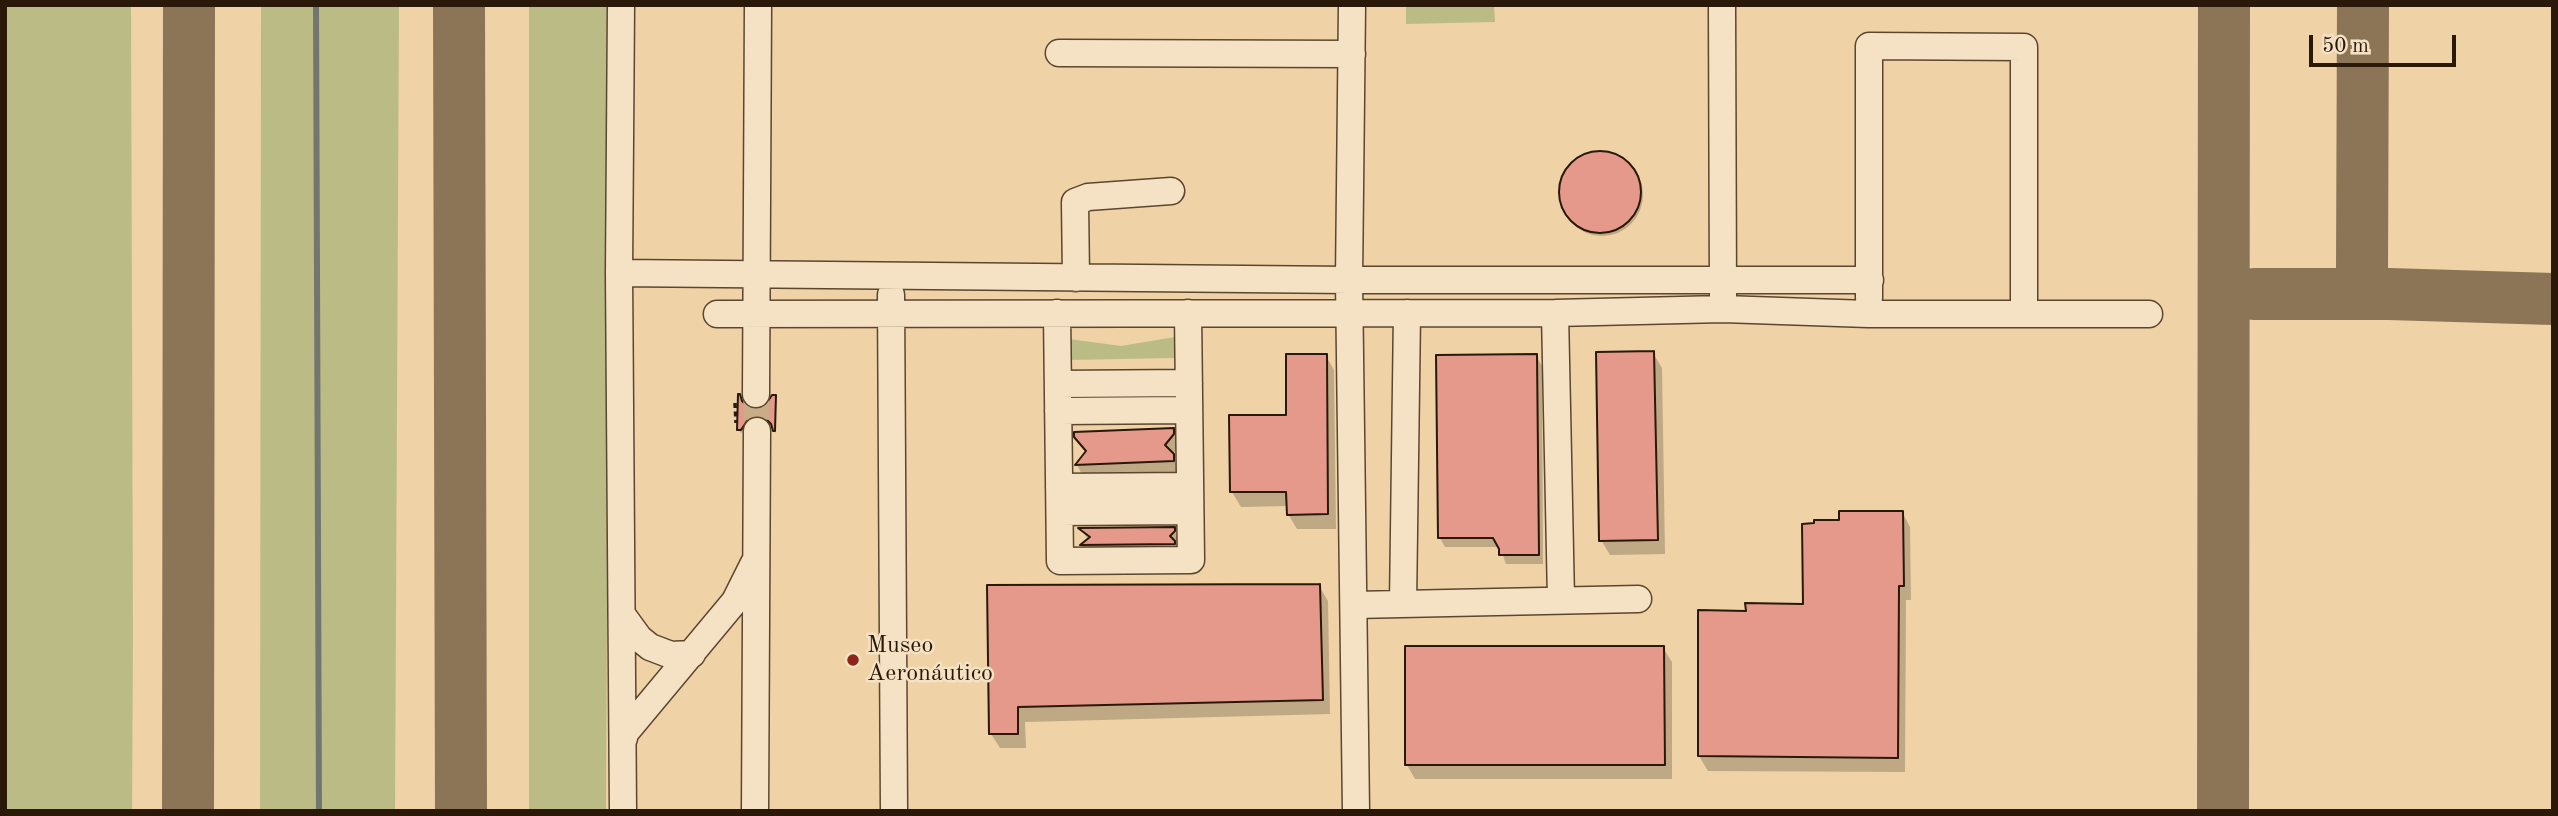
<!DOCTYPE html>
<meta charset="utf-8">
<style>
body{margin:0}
#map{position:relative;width:2558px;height:816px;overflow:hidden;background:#efd2a6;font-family:"Old Standard TT",serif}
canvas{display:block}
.frame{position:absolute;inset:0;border:7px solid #2a1808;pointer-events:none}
.scale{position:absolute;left:2309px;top:35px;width:147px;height:32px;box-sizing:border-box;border:4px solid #2a1808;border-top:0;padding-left:9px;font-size:21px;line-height:24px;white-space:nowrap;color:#2a1808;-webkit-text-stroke:5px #f5e2c5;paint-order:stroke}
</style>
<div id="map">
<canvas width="2558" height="816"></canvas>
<div class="frame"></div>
<div class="scale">50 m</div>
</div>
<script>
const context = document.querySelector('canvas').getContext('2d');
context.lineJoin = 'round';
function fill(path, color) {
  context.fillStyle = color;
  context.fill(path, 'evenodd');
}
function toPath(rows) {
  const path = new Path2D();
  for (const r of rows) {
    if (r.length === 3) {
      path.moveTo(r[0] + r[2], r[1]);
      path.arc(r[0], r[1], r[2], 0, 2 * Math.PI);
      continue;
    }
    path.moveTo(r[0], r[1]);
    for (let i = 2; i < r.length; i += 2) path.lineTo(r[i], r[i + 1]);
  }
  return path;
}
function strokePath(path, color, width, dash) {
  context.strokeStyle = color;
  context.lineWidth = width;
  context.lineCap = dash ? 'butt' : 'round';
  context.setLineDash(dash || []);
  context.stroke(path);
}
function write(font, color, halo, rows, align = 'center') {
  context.font = font + ' "Old Standard TT",serif';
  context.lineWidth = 5;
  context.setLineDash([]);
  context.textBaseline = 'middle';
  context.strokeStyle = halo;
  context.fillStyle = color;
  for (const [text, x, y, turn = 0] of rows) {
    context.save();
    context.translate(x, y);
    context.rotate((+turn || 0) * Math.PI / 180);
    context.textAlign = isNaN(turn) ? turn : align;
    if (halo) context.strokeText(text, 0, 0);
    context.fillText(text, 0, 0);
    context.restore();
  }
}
fill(toPath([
 [5,5,131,5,133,638,132,811,5,811],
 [261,5,399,5,395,811,260,811],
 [529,5,610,5,606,811,529,811],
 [1406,5,1494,5,1495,22,1406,24],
 [1175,337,1175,358,1069,360,1069,339,1121,346]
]), '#bbbb85');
fill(toPath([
 [1602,195,41],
 [1653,353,1662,368,1665,554,1610,555,1601,540],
 [1326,356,1334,370,1336,529,1297,529,1288,514,1288,506,1241,507,1232,492,1288,417],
 [1536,356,1542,366,1543,564,1506,564,1500,547,1445,547,1440,538],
 [775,396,776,433,769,421,760,418,750,421,741,433,739,430,742,404,755,411,766,409],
 [1173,429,1179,441,1179,446,1172,455,1180,472,1083,476,1077,465,1086,452,1076,436],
 [1902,512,1910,527,1911,600,1906,600,1905,772,1708,771,1699,756,1747,612,1805,606,1841,521],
 [1081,529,1174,529,1180,543,1177,547,1088,556,1082,546,1089,541],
 [1319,586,1328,601,1330,714,1025,722,1026,748,1000,748,991,734,988,587],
 [1663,648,1672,662,1672,779,1415,779,1407,765]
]), '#0003');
strokePath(toPath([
 [316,5,319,811]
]), '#71766f', 6);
strokePath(toPath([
 [459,5,461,811],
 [2362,269,2363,5],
 [2254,294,2389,294,2553,299],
 [188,811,189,5],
 [2223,811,2224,5]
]), '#8c7557', 52);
const building = toPath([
 [1600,192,41],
 [1654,351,1658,540,1599,541,1596,352,1654,351],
 [1286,354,1327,354,1328,514,1287,515,1286,492,1230,492,1229,415,1286,415,1286,354],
 [1537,354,1539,555,1499,555,1499,549,1493,538,1438,538,1436,355,1537,354],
 [738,394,740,394,742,401,748,407,755,410,764,407,772,395,776,395,775,431,773,431,771,424,765,418,758,415,749,418,741,430,737,430,738,394],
 [1174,428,1174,434,1165,445,1174,454,1174,461,1075,465,1086,451,1074,437,1074,432,1174,428],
 [1839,511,1903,511,1904,586,1899,586,1898,758,1698,756,1698,610,1746,611,1745,603,1803,604,1802,524,1814,523,1814,520,1839,520,1839,511],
 [1175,527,1175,531,1170,536,1175,541,1175,544,1080,545,1090,537,1078,528,1175,527],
 [1320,584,1323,700,1018,707,1018,734,989,734,987,585,1320,584],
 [1405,646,1664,646,1665,765,1405,765,1405,646]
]);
fill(building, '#e4998a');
strokePath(building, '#2a1808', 2);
strokePath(toPath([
 [756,394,757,431]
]), '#c8ad86', 26, [26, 13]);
const minor = toPath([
 [621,5,619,273,623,811],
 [1352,5,1349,280,1356,811],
 [1722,5,1723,297],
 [1059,53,1352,54],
 [619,273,1349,280,1870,280],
 [1076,278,1075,202,1088,197,1171,191],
 [891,295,894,811],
 [1869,298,1869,46,2024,47,2024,314],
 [1057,313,1060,561,1191,560,1188,313],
 [1555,313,1561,600],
 [717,314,1555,313,1723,309,1868,314,2149,314],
 [1058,384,1189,383],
 [756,394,758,5],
 [1058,411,1189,410],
 [1059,487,1190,486],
 [1060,512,1190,511],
 [1403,604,1407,313],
 [1354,605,1638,599],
 [623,616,639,638,650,647,671,655,692,654],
 [624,738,625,733,735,601,754,563],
 [755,811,757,431]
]);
strokePath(minor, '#5b4630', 29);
strokePath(toPath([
 [735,403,736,423]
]), '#2a1808', 3.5, [5, 3.5]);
strokePath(minor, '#f5e2c5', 26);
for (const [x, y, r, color] of [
 [853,660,7,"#8f2418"]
]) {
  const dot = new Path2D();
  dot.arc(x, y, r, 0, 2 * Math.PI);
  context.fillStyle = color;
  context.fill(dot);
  strokePath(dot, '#f5e2c5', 2.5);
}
write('24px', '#2a1808', '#f5e2c5', [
 ["Museo",867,646],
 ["Aeronáutico",867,674]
], 'left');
</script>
